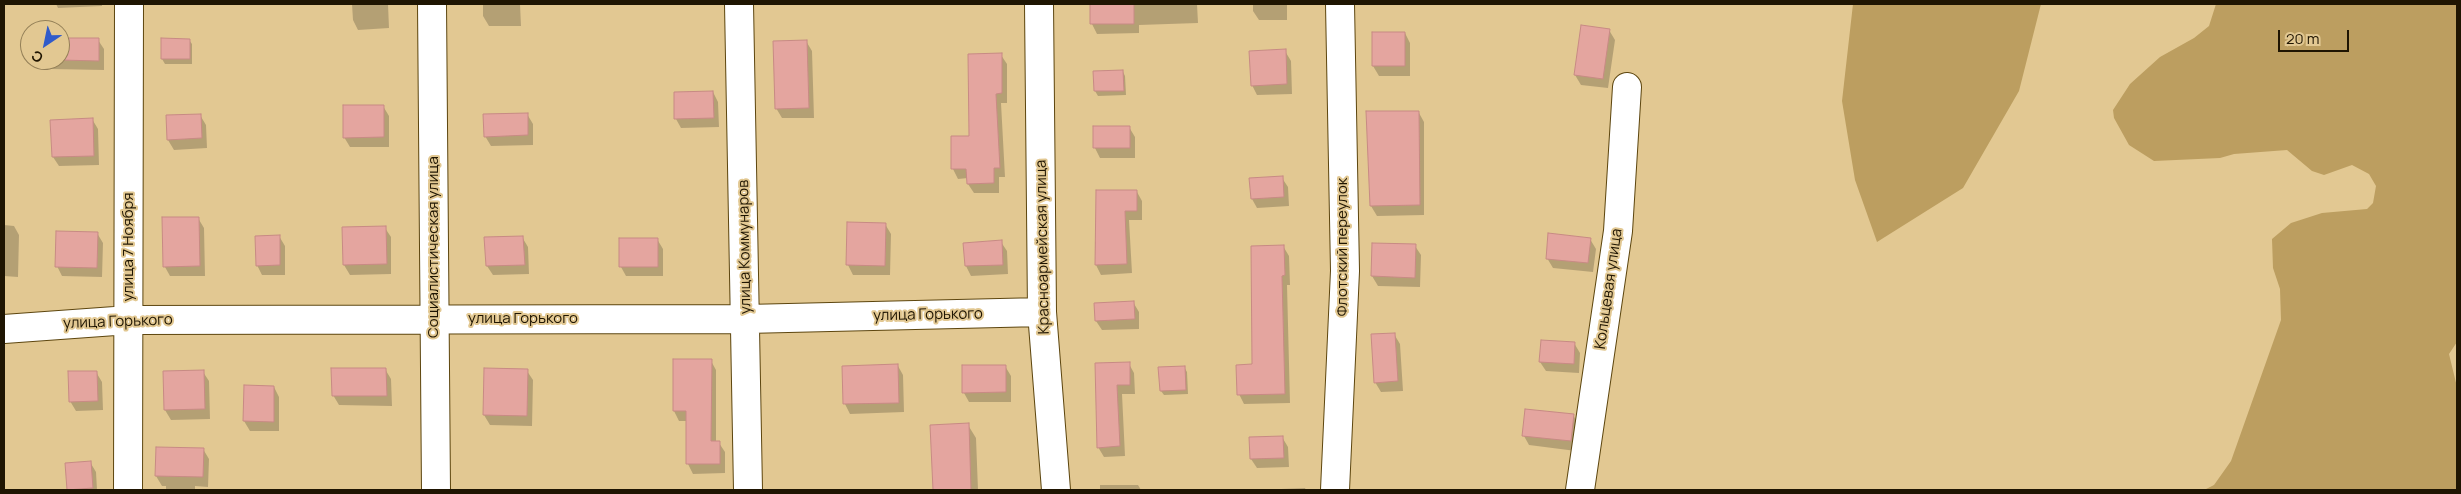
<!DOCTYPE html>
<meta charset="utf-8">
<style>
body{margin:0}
#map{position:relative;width:2461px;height:494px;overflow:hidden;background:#e2c892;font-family:Manrope,sans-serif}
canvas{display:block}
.frame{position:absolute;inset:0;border:5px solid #1f1502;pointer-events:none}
.north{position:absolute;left:20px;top:20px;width:50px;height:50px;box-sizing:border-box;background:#e2c892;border:1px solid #948058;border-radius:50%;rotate:214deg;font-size:14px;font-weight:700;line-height:20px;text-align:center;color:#1f1502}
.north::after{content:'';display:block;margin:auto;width:18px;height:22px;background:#305bca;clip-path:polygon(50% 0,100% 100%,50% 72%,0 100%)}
.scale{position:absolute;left:2278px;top:30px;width:71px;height:22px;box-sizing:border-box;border:2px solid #1f1502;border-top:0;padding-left:6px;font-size:15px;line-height:18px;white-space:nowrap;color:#1f1502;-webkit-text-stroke:4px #e2c892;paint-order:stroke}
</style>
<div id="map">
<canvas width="2461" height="494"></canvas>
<div class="frame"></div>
<div class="north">С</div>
<div class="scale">20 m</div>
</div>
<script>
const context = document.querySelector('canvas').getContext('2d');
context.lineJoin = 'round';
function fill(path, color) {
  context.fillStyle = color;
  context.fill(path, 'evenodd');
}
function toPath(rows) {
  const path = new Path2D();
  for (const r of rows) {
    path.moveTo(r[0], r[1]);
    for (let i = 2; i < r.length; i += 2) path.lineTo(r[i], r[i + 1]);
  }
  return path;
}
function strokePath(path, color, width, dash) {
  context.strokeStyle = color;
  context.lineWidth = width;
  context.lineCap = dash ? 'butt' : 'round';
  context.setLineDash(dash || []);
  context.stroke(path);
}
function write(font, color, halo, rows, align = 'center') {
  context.font = font + ' Manrope,sans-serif';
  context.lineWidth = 4;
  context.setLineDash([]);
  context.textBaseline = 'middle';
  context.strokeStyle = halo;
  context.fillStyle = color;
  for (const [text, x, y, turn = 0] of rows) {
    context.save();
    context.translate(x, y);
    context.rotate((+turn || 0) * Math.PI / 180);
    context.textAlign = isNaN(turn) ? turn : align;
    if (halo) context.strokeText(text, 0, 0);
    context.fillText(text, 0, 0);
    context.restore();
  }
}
fill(toPath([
 [1853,4,2041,4,2019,91,1963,188,1877,242,1855,180,1842,101],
 [2216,4,2457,4,2457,342,2449,354,2457,387,2457,490,2204,490,2214,485,2231,461,2281,320,2280,289,2273,268,2272,239,2291,223,2322,213,2367,209,2373,203,2376,186,2369,174,2352,165,2324,175,2312,171,2287,150,2234,154,2220,158,2154,161,2129,145,2114,118,2113,110,2130,84,2160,57,2194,38,2209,26]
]), '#bc9e60');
fill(toPath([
 [56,4,102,4,102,6,58,8],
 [352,4,388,4,389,28,358,30,353,20],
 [483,4,520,4,521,26,489,26,483,16],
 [1091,4,1197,4,1198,23,1139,25,1139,33,1097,34,1092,24],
 [1253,4,1287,4,1287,20,1259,20,1253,11],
 [1609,30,1615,40,1608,88,1581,85,1575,75],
 [1405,33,1410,43,1410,76,1379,76,1373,66],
 [60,39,98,40,104,49,104,70,51,69,46,60,60,60],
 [189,40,192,44,192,64,165,64,162,59],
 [806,41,812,51,814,118,782,118,776,108],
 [1285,51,1291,61,1292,94,1257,95,1252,85],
 [1001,55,1007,64,1007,103,1001,103,1005,177,999,177,999,193,974,193,968,184,968,178,958,179,953,169,970,137],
 [1123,72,1125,76,1126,95,1098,96,1095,91],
 [713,92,718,102,719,127,681,128,676,119],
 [383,106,389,116,389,147,350,147,344,137],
 [1367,113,1419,113,1424,122,1424,215,1377,216,1371,206],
 [527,114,533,124,533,145,491,146,485,136],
 [200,115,206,125,207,148,174,150,168,140],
 [92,119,98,129,99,165,59,166,53,157],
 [1129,127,1135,137,1135,158,1100,158,1095,148],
 [1282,178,1288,187,1289,206,1257,208,1252,199],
 [1137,192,1142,201,1142,220,1129,220,1132,273,1101,275,1096,265,1095,242,1097,242],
 [198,218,204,228,205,276,170,276,165,267],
 [885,224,891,234,890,275,853,275,848,265],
 [4,225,14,226,19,235,18,277,4,276],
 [344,228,385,228,391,237,391,274,350,275,344,265],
 [97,233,103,243,102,277,62,276,57,266],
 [279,236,285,246,285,275,262,275,257,265],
 [522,237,528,247,529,274,493,275,487,266],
 [657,239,663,249,663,276,626,276,621,267],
 [1590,239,1596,249,1593,272,1553,268,1547,258],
 [1001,242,1007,251,1008,274,971,276,966,266],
 [1373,244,1415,246,1421,255,1420,287,1378,286,1372,276],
 [1283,246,1289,256,1290,285,1287,285,1290,403,1244,404,1239,394,1253,366],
 [1133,302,1139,312,1139,329,1102,330,1096,321],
 [1394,334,1400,344,1403,391,1381,392,1375,382],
 [1574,343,1580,353,1579,373,1546,371,1540,362],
 [711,361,716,370,716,443,719,443,725,452,725,473,693,474,688,464,687,421,679,421,674,411],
 [1129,364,1134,373,1135,394,1122,394,1125,456,1104,457,1098,447,1096,365],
 [898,366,903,375,904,412,850,414,845,404],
 [1005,366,1011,376,1011,402,969,402,964,393],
 [1184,367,1187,372,1188,394,1164,395,1161,391],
 [385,369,391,379,392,406,339,405,333,395],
 [527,371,533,380,532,426,490,425,484,415],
 [96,372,102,382,103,410,76,411,70,401],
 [203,372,209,381,210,419,171,420,165,410],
 [274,387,279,397,279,431,250,431,244,421],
 [1573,415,1579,425,1576,451,1529,445,1524,436],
 [968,425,976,438,978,490,934,490,932,426],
 [1282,437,1288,447,1289,467,1257,468,1251,459],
 [203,449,209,459,208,487,195,486,195,490,166,490,166,486,162,486,156,476],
 [90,462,96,472,97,490,69,490],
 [1100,485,1138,485,1141,490,1100,490],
 [1305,488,1306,490,1281,490,1281,489]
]), '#0003');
const building = toPath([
 [1090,4,1134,4,1134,24,1090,24,1090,4],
 [1581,25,1610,29,1603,79,1574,75,1581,25],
 [1372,32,1405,32,1405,66,1372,66,1372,32],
 [60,38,99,38,99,61,60,60,60,38],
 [161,38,190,39,190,59,161,59,161,38],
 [807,40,809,108,775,109,773,41,807,40],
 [1286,49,1287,84,1251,86,1249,51,1286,49],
 [1002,53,1002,93,996,94,1000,168,994,168,994,183,967,184,966,169,951,169,951,136,969,136,968,54,1002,53],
 [1123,70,1124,91,1094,91,1093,71,1123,70],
 [713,91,714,118,674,119,674,92,713,91],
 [343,105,384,105,384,137,343,138,343,105],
 [1366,111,1419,111,1420,205,1370,206,1366,111],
 [528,113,528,135,484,137,483,114,528,113],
 [201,114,202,138,167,140,166,115,201,114],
 [93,118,94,156,52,157,50,120,93,118],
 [1093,126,1130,126,1130,148,1093,148,1093,126],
 [1283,176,1284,197,1251,199,1249,178,1283,176],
 [1096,190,1137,190,1137,211,1125,211,1127,264,1095,265,1096,190],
 [162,217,199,217,200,266,163,267,162,217],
 [847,222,886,223,885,266,846,265,847,222],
 [386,226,387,264,343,265,342,227,386,226],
 [56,231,98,232,97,268,55,267,56,231],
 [1548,233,1591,238,1588,263,1546,259,1548,233],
 [280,235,280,265,256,266,255,236,280,235],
 [523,236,525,265,486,266,484,237,523,236],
 [619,238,658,238,658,267,619,267,619,238],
 [1002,240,1003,265,965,266,963,243,1002,240],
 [1372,243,1416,244,1415,278,1371,276,1372,243],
 [1284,245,1285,275,1282,276,1285,394,1237,395,1236,365,1252,364,1251,246,1284,245],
 [1134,301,1135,319,1095,321,1094,303,1134,301],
 [1395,333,1398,381,1374,383,1371,334,1395,333],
 [1541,340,1575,342,1574,364,1539,362,1541,340],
 [673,359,712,359,711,441,720,441,720,464,686,464,686,411,673,411,673,359],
 [1130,362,1130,385,1117,385,1120,446,1097,448,1095,363,1130,362],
 [898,364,899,403,843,404,842,366,898,364],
 [962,365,1006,365,1006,392,962,393,962,365],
 [1185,366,1186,390,1160,391,1158,367,1185,366],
 [331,368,386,368,387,396,332,396,331,368],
 [484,368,528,369,527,416,483,415,484,368],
 [204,370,205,409,164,410,163,371,204,370],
 [68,371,97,371,98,401,69,402,68,371],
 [244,385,274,386,274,422,243,421,244,385],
 [1525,409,1574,414,1571,441,1522,436,1525,409],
 [969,423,971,490,933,490,930,425,969,423],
 [1283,436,1284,458,1250,459,1249,437,1283,436],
 [156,447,204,448,203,477,155,476,156,447],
 [91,461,93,488,67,490,65,463,91,461]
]);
fill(building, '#e4a59f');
strokePath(building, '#c78a84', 1);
const minor = toPath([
 [432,4,436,490],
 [739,4,748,490],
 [1039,4,1042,312,1056,490],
 [4,329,129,320,746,319,1042,312],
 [128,490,129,4],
 [1335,490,1345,271,1340,4],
 [1580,490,1618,231,1627,87]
]);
strokePath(minor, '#5d460f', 30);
strokePath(minor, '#fff', 28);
write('15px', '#1f1502', '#e2c892', [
 ["улица 7 Ноября",129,247,-90],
 ["Социалистическая улица",434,247,-90],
 ["улица Коммунаров",745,247,-91],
 ["Красноармейская улица",1043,247,-91],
 ["Флотский переулок",1343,247,-90],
 ["Кольцевая улица",1609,289,-82],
 ["улица Горького",928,315,-1],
 ["улица Горького",523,319],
 ["улица Горького",118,322,-2]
]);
</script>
